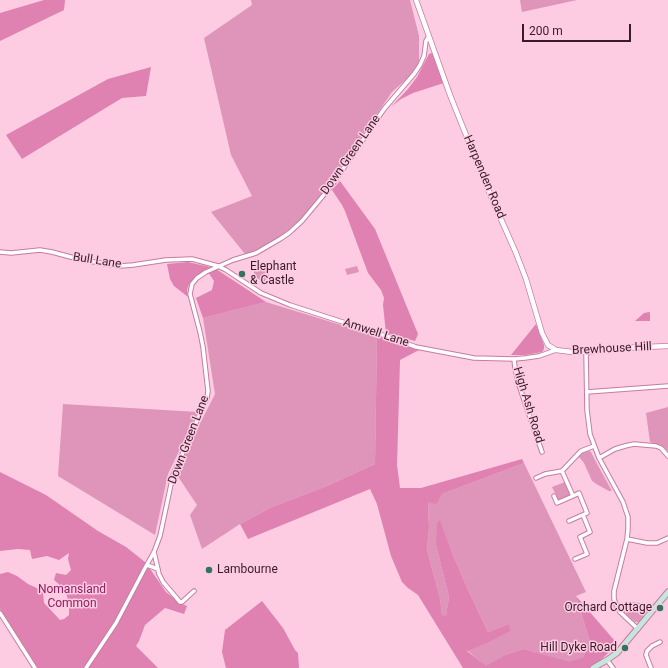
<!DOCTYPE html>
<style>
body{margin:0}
#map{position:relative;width:668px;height:668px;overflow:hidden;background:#fdcce2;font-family:Roboto,sans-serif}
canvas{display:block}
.scale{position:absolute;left:522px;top:24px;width:109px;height:18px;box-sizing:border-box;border:2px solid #381a29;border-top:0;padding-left:5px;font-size:12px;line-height:14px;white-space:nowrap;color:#381a29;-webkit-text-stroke:3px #fdcce2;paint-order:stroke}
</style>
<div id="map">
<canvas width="668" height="668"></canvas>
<div class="scale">200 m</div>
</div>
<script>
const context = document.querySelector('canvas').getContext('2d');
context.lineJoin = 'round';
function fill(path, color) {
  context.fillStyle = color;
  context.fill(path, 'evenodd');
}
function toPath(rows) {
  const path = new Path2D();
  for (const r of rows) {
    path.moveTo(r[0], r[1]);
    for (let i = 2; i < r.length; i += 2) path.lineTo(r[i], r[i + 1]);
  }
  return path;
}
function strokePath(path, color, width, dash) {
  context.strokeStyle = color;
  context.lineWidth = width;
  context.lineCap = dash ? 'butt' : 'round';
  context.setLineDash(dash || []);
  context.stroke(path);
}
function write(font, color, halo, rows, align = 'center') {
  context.font = font + ' Roboto,sans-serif';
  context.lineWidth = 3;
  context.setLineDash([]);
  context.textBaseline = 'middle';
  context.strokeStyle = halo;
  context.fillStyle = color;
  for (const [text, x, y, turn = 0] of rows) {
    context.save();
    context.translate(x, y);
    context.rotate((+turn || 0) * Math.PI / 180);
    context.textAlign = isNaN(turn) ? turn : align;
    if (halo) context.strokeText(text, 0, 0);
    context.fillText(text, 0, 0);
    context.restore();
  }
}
fill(toPath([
 [251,0,410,0,419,36,419,62,410,76,392,92,328,186,302,218,277,240,256,251,245,254,211,212,252,196,231,155,204,38,252,5],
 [520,0,577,0,522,12],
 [261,262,266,266,269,276,268,285,255,277,253,267],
 [357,266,359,272,347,275,345,269],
 [266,302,377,336,375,464,327,486,272,507,240,524,202,549,190,515,197,505,177,475,183,457,215,394,203,318],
 [63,404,198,412,168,474,155,535,58,476],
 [668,407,668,451,661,445,650,442,646,413],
 [589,451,591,452,596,462,612,491,609,491,598,485,592,481,584,463,579,457,583,453],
 [524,463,586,592,576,596,590,642,583,657,570,663,523,649,505,655,486,667,467,650,490,642,509,631,509,624,488,632,468,590,453,555,440,521,436,545,449,597,446,617,442,615,440,598,427,550,429,528,428,502,442,494],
 [565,482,571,495,570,496,559,500,558,499,552,487],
 [632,607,642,608,647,611,639,622,635,622,626,614,626,611]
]), '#de95b9');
fill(toPath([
 [44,0,65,0,64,10,0,41,0,13],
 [431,53,434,55,444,83,413,93,401,99,391,107,408,89,417,77,429,54],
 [151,67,146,96,122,98,22,159,6,135,108,79],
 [340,181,375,229,418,334,415,341,386,333,383,305,384,298,381,290,368,273,345,211,342,205,332,190],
 [188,262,210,267,199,274,189,284,187,290,188,297,174,286,170,279,167,264],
 [216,269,266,302,203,318,196,298,212,290,214,281,208,272],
 [650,312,650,321,635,321,644,313],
 [536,324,544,345,544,349,542,352,525,355,511,355],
 [377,336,419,350,400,360,397,465,400,488,421,488,522,459,524,463,442,494,436,504,428,502,429,528,427,550,440,598,442,615,446,616,449,597,436,545,437,523,440,520,453,555,468,590,488,632,509,624,510,631,490,642,467,651,486,666,505,655,523,649,570,662,583,657,590,642,576,596,614,640,611,650,601,660,601,668,463,668,418,595,408,588,402,582,391,556,377,504,370,489,248,539,240,524,272,507,327,486,375,464],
 [0,472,46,495,98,531,126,547,145,562,146,564,110,629,84,668,38,668,0,609,0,574,8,572,17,576,28,584,41,590,43,593,44,603,46,605,60,620,64,619,69,615,69,602,66,593,61,586,54,580,56,573,66,575,71,570,68,559,69,553,59,560,47,556,32,559,30,550,18,549,0,551],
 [148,566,166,592,180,603,187,606,184,614,165,608,145,625,139,641,136,646,158,668,87,668],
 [262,601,283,628,295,650,298,653,299,668,226,668,222,652,225,630]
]), '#df81b1');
const minor = toPath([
 [0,252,11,253,40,250,52,252,78,259,106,264,120,266,133,265,166,260,192,259,218,266,226,270,261,293,290,305,389,337,416,347,474,358,514,359,525,358,539,356,556,350],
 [586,352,587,410,590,434,599,458,623,502,628,517,628,529,627,539,614,591,614,599,617,607,620,612,638,629],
 [514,359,515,368,519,385,542,452],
 [587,392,668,386],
 [599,458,615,449,625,446,634,444,656,446,661,448,668,456],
 [536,478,545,474,562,471,581,451,594,446],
 [554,496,557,503,573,496,562,471],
 [569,521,587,513,579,493,573,496],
 [627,539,647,543,657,543,668,538],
 [154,552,159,574,163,582,180,602,182,602,194,591],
 [575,559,587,554,580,537,590,532,583,515],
 [147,565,158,569],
 [620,612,631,605,643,606],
 [0,613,35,668],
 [607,660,613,668],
 [86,668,116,623,145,568,154,552,160,536,173,475,207,398,208,391,203,347,200,332,190,294,192,284,197,278,206,272,233,260,256,253,280,239,289,233,302,221,332,185,384,109,414,74,420,65,424,56,426,41,429,36],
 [651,668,646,655,647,651,652,646,660,642]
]);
const tertiary = toPath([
 [416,0,450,95,464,130,493,201,516,253,526,279,542,333,548,345,556,350,572,352,586,352,622,348,668,346]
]);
const secondary = toPath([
 [593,668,607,660,617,653,668,592]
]);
strokePath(minor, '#c67ca1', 5.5);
strokePath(tertiary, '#c67ca1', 6);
strokePath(secondary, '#c67ca1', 7);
strokePath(minor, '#fff', 3.5);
strokePath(tertiary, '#fff', 4.5);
strokePath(secondary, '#c5e6dc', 5);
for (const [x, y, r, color] of [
 [242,274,4,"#35725d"],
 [209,570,4,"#35725d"],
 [660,608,4,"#35725d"],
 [625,648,4,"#35725d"]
]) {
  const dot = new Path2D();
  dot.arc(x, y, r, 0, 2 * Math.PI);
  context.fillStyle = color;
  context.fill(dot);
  strokePath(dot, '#fdcce2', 1.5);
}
write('12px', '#381a29', '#fdcce2', [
 ["Down Green Lane",351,155,-55],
 ["Harpenden Road",484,177,67],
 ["Bull Lane",97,261,9],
 ["Amwell Lane",376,333,18],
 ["Brewhouse Hill",612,349,-3],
 ["High Ash Road",528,405,73],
 ["Down Green Lane",189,440,-69]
]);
write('12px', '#381a29', '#fdcce2', [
 ["Elephant",250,267],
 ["& Castle",250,281],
 ["Lambourne",217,570],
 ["Orchard Cottage",652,608,"right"],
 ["Hill Dyke Road",617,648,"right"]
], 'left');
write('12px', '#8d1d60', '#fdcce2', [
 ["Nomansland",72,590],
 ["Common",72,604]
]);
</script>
